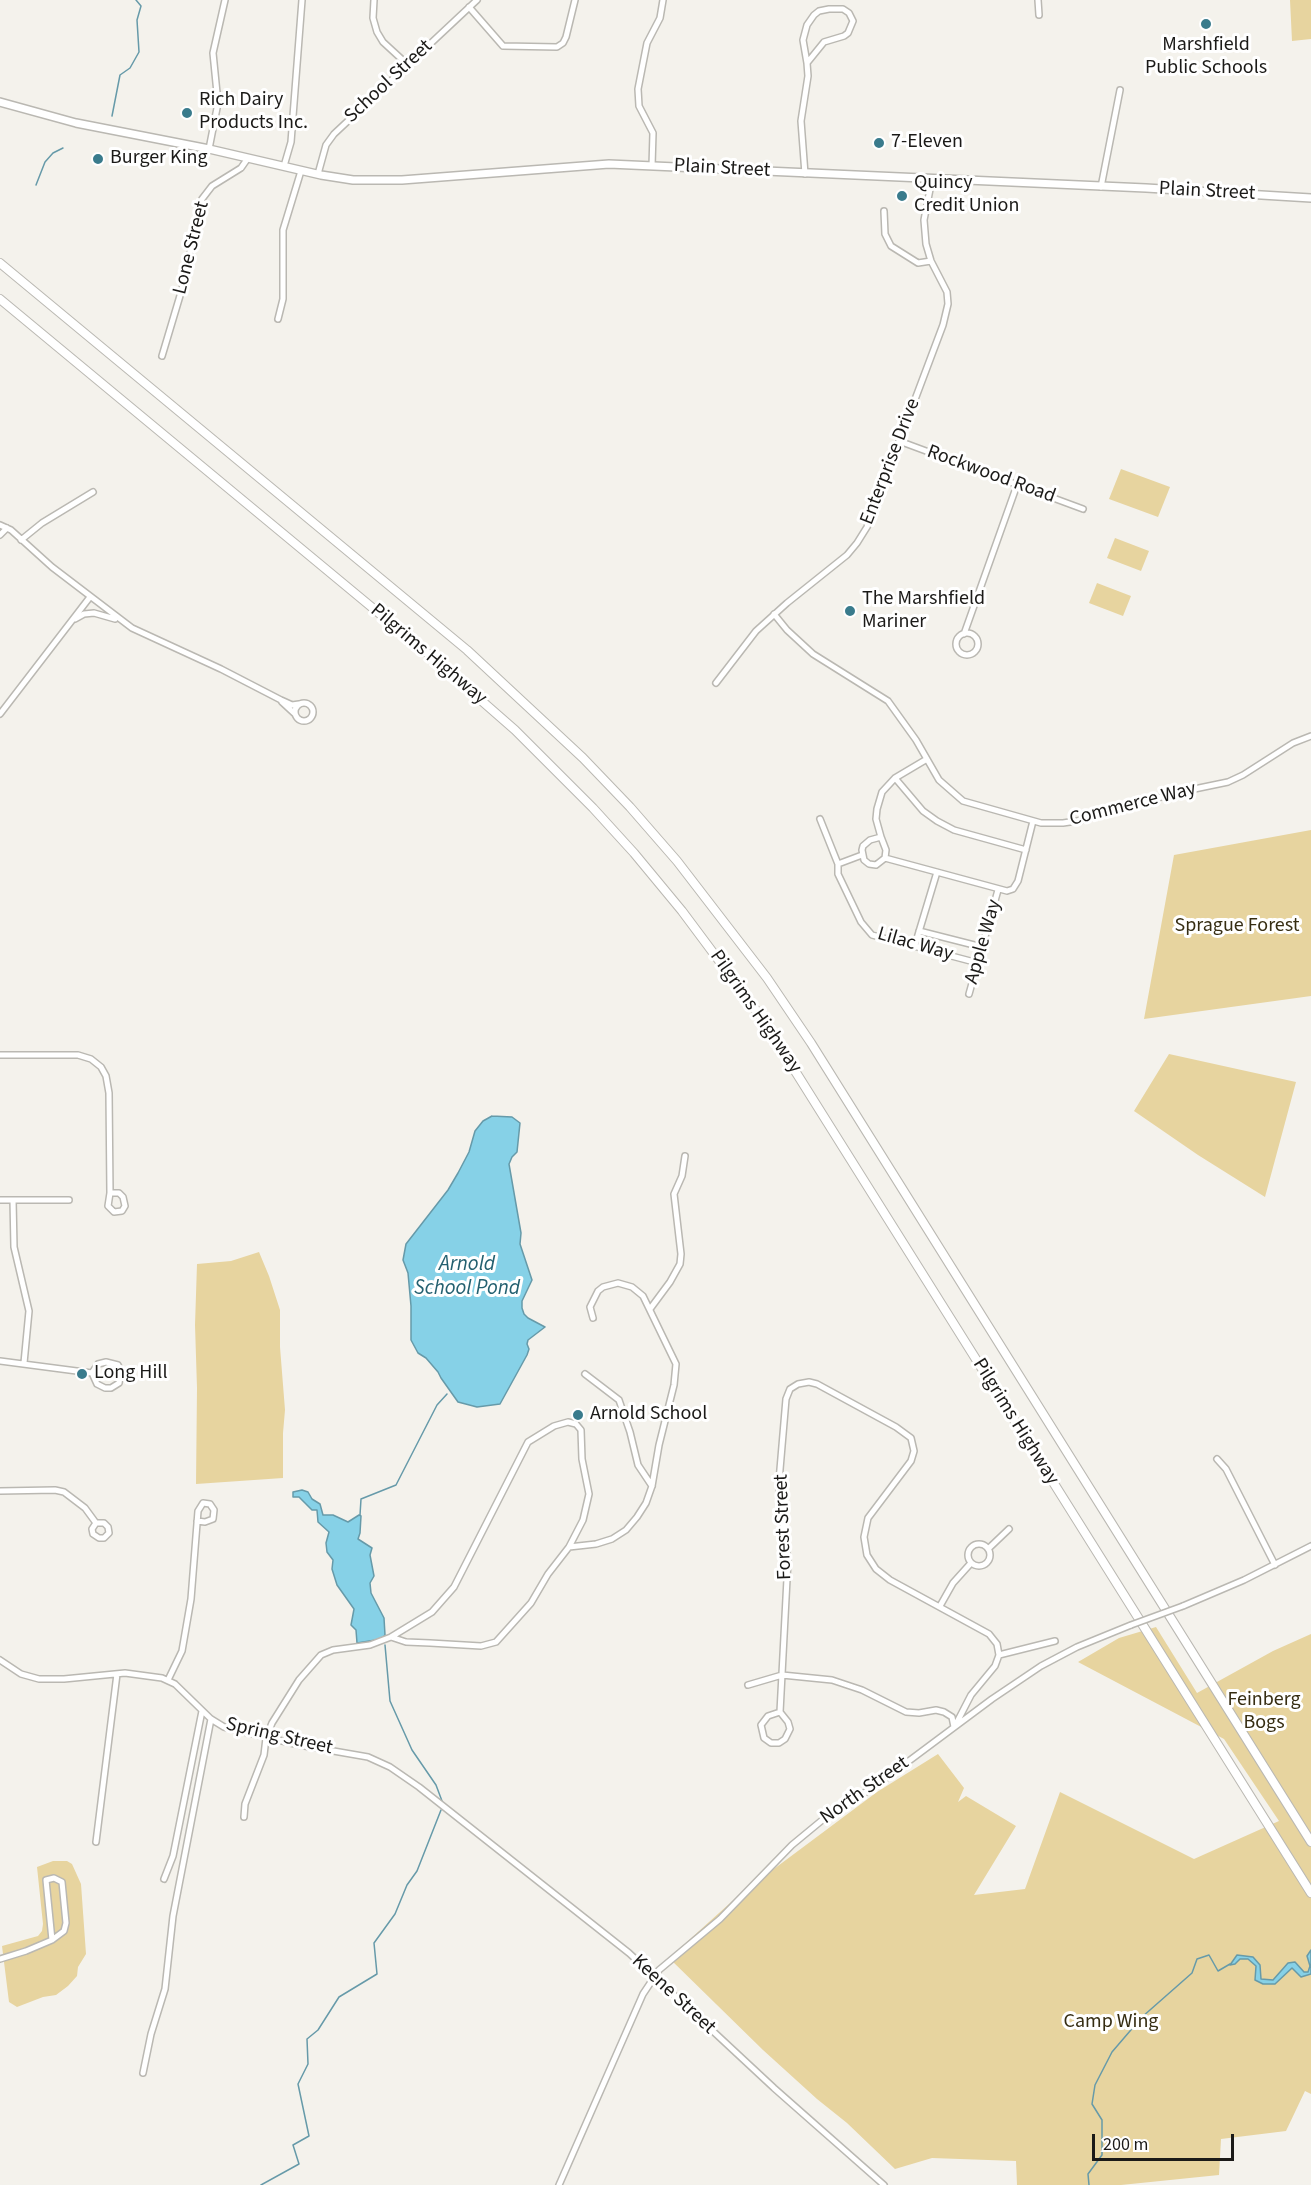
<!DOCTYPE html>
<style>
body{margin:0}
#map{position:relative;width:1311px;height:2185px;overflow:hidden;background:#f4f2ec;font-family:"Source Sans 3",sans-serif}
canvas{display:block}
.scale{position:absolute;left:1092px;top:2134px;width:142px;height:27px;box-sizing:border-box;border:3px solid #1b1a18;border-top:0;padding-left:8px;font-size:18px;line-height:21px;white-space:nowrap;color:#1b1a18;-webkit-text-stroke:4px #fff;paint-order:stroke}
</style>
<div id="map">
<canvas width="1311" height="2185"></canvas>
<div class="scale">200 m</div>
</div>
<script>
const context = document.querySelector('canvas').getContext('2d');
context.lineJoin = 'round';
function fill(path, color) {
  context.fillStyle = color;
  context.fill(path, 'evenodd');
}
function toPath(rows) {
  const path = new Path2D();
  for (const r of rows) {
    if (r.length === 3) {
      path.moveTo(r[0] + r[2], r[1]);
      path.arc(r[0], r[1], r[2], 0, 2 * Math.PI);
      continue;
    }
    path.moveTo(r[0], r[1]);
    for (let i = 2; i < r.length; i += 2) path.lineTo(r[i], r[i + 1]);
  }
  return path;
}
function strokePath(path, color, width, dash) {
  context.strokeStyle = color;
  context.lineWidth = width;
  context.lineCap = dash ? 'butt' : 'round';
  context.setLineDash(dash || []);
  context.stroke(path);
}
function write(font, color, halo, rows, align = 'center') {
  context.font = font + ' "Source Sans 3",sans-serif';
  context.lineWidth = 6;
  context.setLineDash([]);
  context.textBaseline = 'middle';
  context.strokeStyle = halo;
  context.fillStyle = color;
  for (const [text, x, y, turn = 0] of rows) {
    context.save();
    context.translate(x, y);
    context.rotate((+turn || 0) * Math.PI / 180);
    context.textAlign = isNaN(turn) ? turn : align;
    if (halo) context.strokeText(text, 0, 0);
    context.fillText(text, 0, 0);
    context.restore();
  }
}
fill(toPath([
 [1290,0,1311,0,1311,39,1292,41],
 [1121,469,1170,487,1158,517,1109,499],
 [1115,538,1149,551,1141,571,1107,558],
 [1097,583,1131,596,1123,616,1089,603],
 [1311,830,1311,996,1144,1019,1174,855],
 [1169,1054,1296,1082,1265,1197,1198,1155,1134,1111],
 [259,1252,269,1276,280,1310,280,1347,285,1410,283,1433,283,1478,196,1484,197,1388,195,1325,197,1264,231,1261],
 [1156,1627,1197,1693,1273,1651,1311,1634,1311,2094,1305,2091,1286,2131,1221,2139,1219,2175,1121,2185,1017,2185,1016,2161,932,2158,895,2169,847,2123,817,2099,763,2050,669,1958,739,1895,877,1792,938,1754,964,1788,958,1802,966,1796,1016,1826,974,1895,1025,1889,1060,1792,1194,1859,1279,1821,1224,1739,1078,1662,1119,1638],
 [53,1861,67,1861,72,1864,81,1884,86,1954,78,1967,77,1976,68,1986,56,1995,43,1997,17,2007,9,2002,2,1946,38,1936,42,1931,43,1924,37,1867]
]), '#e7d49f');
const water = toPath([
 [492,1116,512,1117,520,1123,517,1152,512,1157,509,1164,521,1233,520,1244,532,1280,522,1301,522,1308,524,1314,528,1318,545,1327,528,1340,527,1344,529,1349,527,1355,500,1404,477,1407,458,1402,441,1378,438,1372,426,1358,418,1353,411,1340,411,1306,408,1273,403,1260,406,1244,448,1190,458,1173,469,1152,475,1131,483,1121,492,1116],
 [302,1490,308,1492,312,1499,320,1504,323,1515,333,1515,348,1522,359,1515,361,1516,360,1533,358,1539,372,1548,370,1555,374,1576,370,1583,371,1593,384,1618,385,1635,382,1639,357,1643,356,1630,351,1625,354,1609,337,1585,332,1569,333,1560,327,1552,326,1543,329,1532,318,1522,317,1510,312,1510,299,1497,293,1497,293,1492,302,1490],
 [1311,1950,1311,1974,1301,1977,1292,1968,1275,1984,1263,1984,1255,1980,1256,1966,1248,1959,1240,1959,1235,1964,1230,1965,1237,1955,1253,1957,1260,1965,1261,1979,1273,1980,1288,1963,1295,1962,1304,1972,1308,1972,1310,1966,1307,1956,1311,1950]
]);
fill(water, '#86d1e7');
strokePath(water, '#669aa9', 1.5);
strokePath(toPath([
 [112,116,120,75,130,68,139,52,137,20,141,6,136,0],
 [36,185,45,162,53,153,63,148],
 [360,1515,361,1499,396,1485,437,1405,447,1394],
 [385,1645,390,1701,412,1750,436,1785,442,1801],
 [261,2185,299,2164,293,2145,309,2136,298,2084,308,2064,307,2039,318,2030,339,1997,377,1974,374,1943,395,1914,407,1885,417,1871,441,1810],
 [1089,2185,1088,2174,1102,2155,1102,2120,1092,2104,1095,2085,1112,2052,1142,2017,1192,1973,1197,1959,1209,1955,1218,1971,1230,1964]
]), '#669aa9', 1.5);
const minor = toPath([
 [374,0,373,18,377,32,383,42,408,65],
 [1038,0,1039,15],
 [469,7,503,46,557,47,563,43,566,37,575,0],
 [209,149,218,103,213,53,225,0],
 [284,166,291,142,302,0],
 [652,166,653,133,639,106,638,89,647,43,660,18,663,0],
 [318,174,326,145,334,134,477,0],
 [805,174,801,121,808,76,807,63,824,42,844,36,848,33,853,21,849,13,843,9,829,9,819,11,814,15,807,25,803,40,807,63],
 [1101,187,1120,90],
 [884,211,885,234,891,246,918,263,931,261],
 [278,319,283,299,283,230,301,171],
 [162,356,182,289,202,199,212,186,241,168,248,158],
 [899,441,1083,509],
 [0,525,11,530,52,567,132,628,221,669,281,700,292,705,299,704],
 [0,535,7,528],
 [21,540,42,523,93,492],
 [774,614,787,630,813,654,888,701,916,740,939,780,963,801,1041,823,1063,823,1083,820,1175,793,1228,782,1243,775,1293,743,1311,736],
 [75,619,84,614,94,613,115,619],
 [967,644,11],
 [964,634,1017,485],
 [716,683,756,631,787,603,847,555,857,543,867,527,943,325,948,304,947,292,931,261,926,244,924,220,932,179],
 [282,702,295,714],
 [304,712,9],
 [0,714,90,597],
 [895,778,923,811,937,821,954,830,1026,850],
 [820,819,838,864,838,874,861,922,872,935,978,963],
 [881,837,886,850,885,858,876,865,869,864,864,860,862,850,863,846,870,840,881,837,876,819,877,809,882,792,895,778,927,759],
 [885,858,1007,891,1013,889,1018,881,1033,821],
 [838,864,862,855],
 [919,931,982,947],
 [915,945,937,872],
 [969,994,998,890],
 [0,1055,78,1055,91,1059,101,1067,106,1076,109,1093,110,1193,108,1206,114,1212,122,1211,125,1206,123,1197,119,1193,110,1193],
 [0,1200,69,1200],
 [13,1200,14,1247,29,1311,24,1363],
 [650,1309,670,1282,680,1264,681,1254,674,1194,682,1176,685,1156],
 [0,1361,92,1373],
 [106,1362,118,1365,121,1371,119,1383,111,1388,105,1388,97,1384,92,1373,98,1364,106,1362],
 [585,1374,619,1400,630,1432,638,1465,652,1486],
 [1217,1459,1226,1469,1275,1565],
 [0,1491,55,1490,64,1492,85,1508,96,1523,104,1523,108,1527,109,1533,104,1538,99,1538,93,1534,92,1529,96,1523],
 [979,1555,11],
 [988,1549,1009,1529],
 [940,1606,953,1583,971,1563],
 [1183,1606,1244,1580,1311,1546],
 [391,1637,432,1612,454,1587,528,1442,554,1426,568,1422,576,1424,581,1430,582,1459,589,1494,583,1520,569,1547],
 [0,1660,21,1674,39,1679,64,1679,125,1673,162,1678,175,1684,211,1719,224,1727,299,1745,368,1757,390,1767,419,1787,629,1953,774,2088,884,2185],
 [168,1680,182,1651,191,1599,198,1511,203,1503,210,1504,214,1510,213,1519,205,1522,197,1521],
 [748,1685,782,1675,832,1680,862,1690,906,1712,919,1713,936,1710,944,1712,952,1717,954,1727],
 [780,1712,768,1716,761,1725,764,1738,771,1743,779,1743,785,1739,790,1729,788,1722,780,1712,788,1560,780,1502,779,1481,786,1399,790,1389,798,1384,809,1382,817,1384,896,1427,911,1438,914,1451,911,1461,868,1518,864,1537,867,1555,876,1569,890,1580,989,1634,997,1644,999,1655],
 [955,1726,971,1695,995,1666,999,1655,1055,1641],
 [244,1817,245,1804,264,1755,266,1738,272,1723,299,1680,321,1655,333,1650,370,1645,391,1637,406,1642,430,1643,481,1646,496,1642,531,1603,548,1574,569,1547,596,1544,612,1539,626,1530,637,1517,646,1503,652,1486,659,1445,674,1385,676,1364,643,1296,632,1287,618,1283,603,1287,598,1291,590,1307,593,1318],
 [96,1842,117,1674],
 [164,1879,173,1856,202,1711],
 [0,1959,26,1951,52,1940,64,1931,66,1923,62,1882,54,1878,46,1880,52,1940],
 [143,2073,151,2034,165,1989,173,1916,211,1719],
 [559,2185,643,1994,659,1970,720,1919,792,1845,832,1812,874,1787,992,1699,1041,1666,1077,1647,1131,1625]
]);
const major = toPath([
 [0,102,76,123,209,149,321,175,353,180,402,180,609,164,1146,188,1311,198]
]);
const highway = toPath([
 [0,263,467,650,583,758,630,807,677,861,767,978,811,1043,1311,1842],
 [0,299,427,653,515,730,593,808,634,853,682,911,761,1017,802,1082,1311,1893]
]);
strokePath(minor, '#bab8b2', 8);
strokePath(major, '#bab8b2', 10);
strokePath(highway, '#bab8b2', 10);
strokePath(minor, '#fff', 5);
strokePath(major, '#fff', 7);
strokePath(highway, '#fff', 8);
const minorBridge = toPath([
 [1131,1625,1183,1606]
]);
strokePath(minorBridge, '#bab8b2', 8, []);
strokePath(minorBridge, '#fff', 5);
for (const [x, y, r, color] of [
 [1206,24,6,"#397b8c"],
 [187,113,6,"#397b8c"],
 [879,143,6,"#397b8c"],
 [98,159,6,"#397b8c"],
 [902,196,6,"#397b8c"],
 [850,611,6,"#397b8c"],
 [82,1374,6,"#397b8c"],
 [578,1415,6,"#397b8c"]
]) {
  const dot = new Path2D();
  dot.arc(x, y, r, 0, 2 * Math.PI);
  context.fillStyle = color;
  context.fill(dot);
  strokePath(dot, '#fff', 2);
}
write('20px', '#1b1a18', '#fff', [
 ["Marshfield",1206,46,"center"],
 ["Public Schools",1206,69,"center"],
 ["Rich Dairy",199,101],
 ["Products Inc.",199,124],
 ["7-Eleven",891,143],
 ["Burger King",110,159],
 ["Quincy",914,184],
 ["Credit Union",914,207],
 ["The Marshfield",862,600],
 ["Mariner",862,623],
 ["Long Hill",94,1374],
 ["Arnold School",590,1415]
], 'left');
write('20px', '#1b1a18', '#fff', [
 ["School Street",389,82,-43],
 ["Plain Street",722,169,3],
 ["Plain Street",1207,192,3],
 ["Lone Street",192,248,-76],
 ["Enterprise Drive",891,462,-69],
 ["Rockwood Road",991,475,20],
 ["Pilgrims Highway",428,655,40],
 ["Commerce Way",1133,805,-14],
 ["Apple Way",984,942,-74],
 ["Lilac Way",915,945,16],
 ["Pilgrims Highway",755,1012,55],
 ["Pilgrims Highway",1015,1422,58],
 ["Forest Street",784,1527,-92],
 ["Spring Street",279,1737,13],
 ["North Street",865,1791,-35],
 ["Keene Street",673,1995,43]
]);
write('20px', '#362d12', '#fff', [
 ["Sprague Forest",1237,927],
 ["Feinberg",1264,1701],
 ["Bogs",1264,1724],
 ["Camp Wing",1111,2023]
]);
write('italic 21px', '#246070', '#fff', [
 ["Arnold",467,1265],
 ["School Pond",467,1289]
]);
</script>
